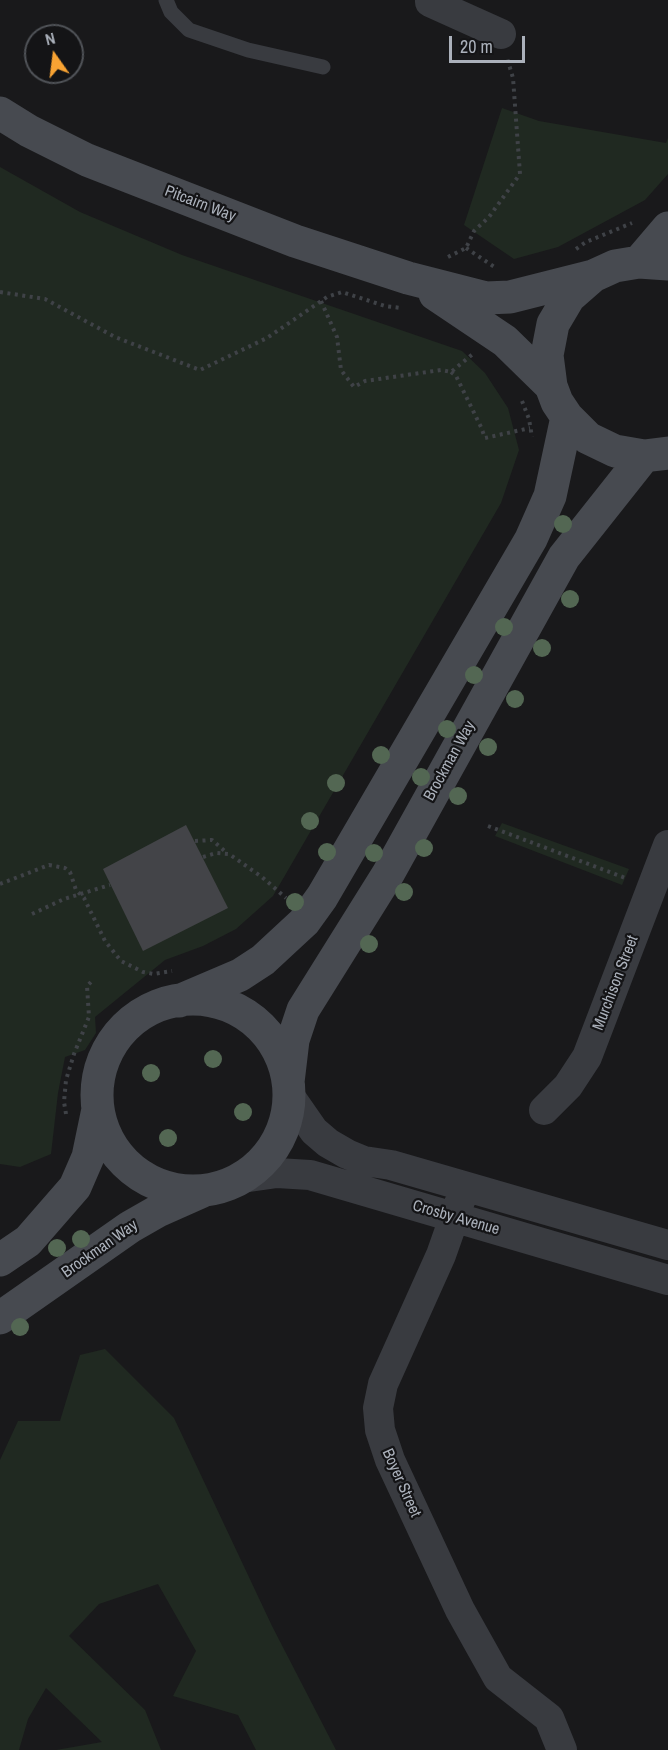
<!DOCTYPE html>
<style>
body{margin:0}
#map{position:relative;width:668px;height:1750px;overflow:hidden;background:#19191b;font-family:"Archivo Narrow",sans-serif}
canvas{display:block}
.north{position:absolute;left:24px;top:24px;width:60px;height:60px;box-sizing:border-box;background:#141416;border:2px solid #505358;border-radius:50%;rotate:346deg;font-size:16px;font-weight:700;line-height:24px;text-align:center;color:#abb1bb}
.north::after{content:'';display:block;margin:auto;width:21px;height:27px;background:#f8a333;clip-path:polygon(50% 0,100% 100%,50% 72%,0 100%)}
.scale{position:absolute;left:449px;top:36px;width:76px;height:27px;box-sizing:border-box;border:3px solid #abb1bb;border-top:0;padding-left:8px;font-size:18px;line-height:21px;white-space:nowrap;color:#abb1bb;-webkit-text-stroke:4px #141416;paint-order:stroke}
</style>
<div id="map">
<canvas width="668" height="1750"></canvas>
<div class="north">N</div>
<div class="scale">20 m</div>
</div>
<script>
const context = document.querySelector('canvas').getContext('2d');
context.lineJoin = 'round';
function fill(path, color) {
  context.fillStyle = color;
  context.fill(path, 'evenodd');
}
function toPath(rows) {
  const path = new Path2D();
  for (const r of rows) {
    if (r.length === 3) {
      path.moveTo(r[0] + r[2], r[1]);
      path.arc(r[0], r[1], r[2], 0, 2 * Math.PI);
      continue;
    }
    path.moveTo(r[0], r[1]);
    for (let i = 2; i < r.length; i += 2) path.lineTo(r[i], r[i + 1]);
  }
  return path;
}
function strokePath(path, color, width, dash) {
  context.strokeStyle = color;
  context.lineWidth = width;
  context.lineCap = dash ? 'butt' : 'round';
  context.setLineDash(dash || []);
  context.stroke(path);
}
function write(font, color, halo, rows, align = 'center') {
  context.font = font + ' "Archivo Narrow",sans-serif';
  context.lineWidth = 4.5;
  context.setLineDash([]);
  context.textBaseline = 'middle';
  context.strokeStyle = halo;
  context.fillStyle = color;
  for (const [text, x, y, turn = 0] of rows) {
    context.save();
    context.translate(x, y);
    context.rotate((+turn || 0) * Math.PI / 180);
    context.textAlign = isNaN(turn) ? turn : align;
    if (halo) context.strokeText(text, 0, 0);
    context.fillText(text, 0, 0);
    context.restore();
  }
}
fill(toPath([
 [502,108,539,121,666,143,668,138,668,174,645,200,558,247,514,259,464,225],
 [0,167,80,212,182,255,462,351,485,373,508,408,519,450,501,503,273,896,236,929,203,946,165,960,95,1017,96,1033,85,1050,65,1057,58,1093,51,1154,20,1167,0,1164],
 [502,823,629,869,622,885,495,836],
 [105,1349,174,1418,272,1626,336,1750,256,1750,238,1715,173,1696,196,1651,158,1584,99,1604,69,1636,145,1710,161,1750,56,1750,102,1742,46,1688,28,1719,19,1750,0,1750,0,1460,18,1421,60,1421,80,1355]
]), '#202921');
fill(toPath([
 [186,825,228,908,143,951,103,869]
]), '#434448');
strokePath(toPath([
 [466,248,496,268],
 [576,249,586,242,632,223],
 [448,257,466,248,474,231,489,217,520,174,513,78,507,58],
 [0,292,45,299,115,337,200,370,267,338,327,297,342,292,385,306,401,308],
 [321,301,337,337,341,370,354,387,365,381,441,370,451,372,474,353],
 [451,372,456,376,481,427,485,438,530,428],
 [522,401,529,419,532,437],
 [488,826,628,879],
 [195,841,212,840,227,853],
 [203,857,216,853,229,854,262,877,286,898],
 [0,884,49,865,65,868,70,872,76,890,84,898,105,941,121,961,143,972,154,974,172,971],
 [32,914,64,899,110,885],
 [66,1114,64,1102,66,1080,74,1054,89,1017,87,986,93,980]
]), '#3f4247', 4, [3, 4.5]);
strokePath(toPath([
 [166,0,171,12,189,30,248,50,323,67]
]), '#393b40', 15);
strokePath(toPath([
 [430,0,430,2,501,34],
 [289,1095,314,1131,328,1143,347,1154,364,1161,391,1165,668,1245],
 [544,1110,568,1086,587,1057,668,845],
 [242,1178,277,1173,310,1175,668,1280],
 [465,1187,441,1255,383,1384,378,1408,380,1430,390,1460,460,1610,498,1678,549,1718,562,1750]
]), '#393b40', 30);
strokePath(toPath([
 [0,113,29,131,87,160,295,241,408,278,486,298,510,297,593,276],
 [639,262,668,228],
 [668,264,639,262,615,266,593,276,569,297,553,324,547,355,551,386,557,402,567,417,588,438,615,451,644,456,668,453],
 [435,294,505,341,551,386],
 [193,1095,96],
 [179,1001,240,975,263,960,304,922,322,897,531,539,550,496,567,417],
 [288,1082,293,1040,303,1010,388,874,564,557,644,456],
 [0,1260,28,1241,75,1187,88,1157,98,1109],
 [0,1318,130,1227,158,1211,203,1191]
]), '#474a50', 33);
context.fillStyle = '#536753';
for (const [x, y] of [
 [563,524],
 [570,599],
 [504,627],
 [542,648],
 [474,675],
 [515,699],
 [447,729],
 [488,747],
 [381,755],
 [421,777],
 [336,783],
 [458,796],
 [310,821],
 [424,848],
 [327,852],
 [374,853],
 [404,892],
 [295,902],
 [369,944],
 [213,1059],
 [151,1073],
 [243,1112],
 [168,1138],
 [81,1239],
 [57,1248],
 [20,1327]
]) {
  context.beginPath();
  context.arc(x, y, 9, 0, 2 * Math.PI);
  context.fill();
}
write('16px', '#abb1bb', '#141416', [
 ["Pitcairn Way",200,204,21],
 ["Brockman Way",450,761,-61],
 ["Murchison Street",616,983,-69],
 ["Crosby Avenue",456,1218,16],
 ["Brockman Way",100,1249,-35],
 ["Boyer Street",401,1483,66]
]);
</script>
